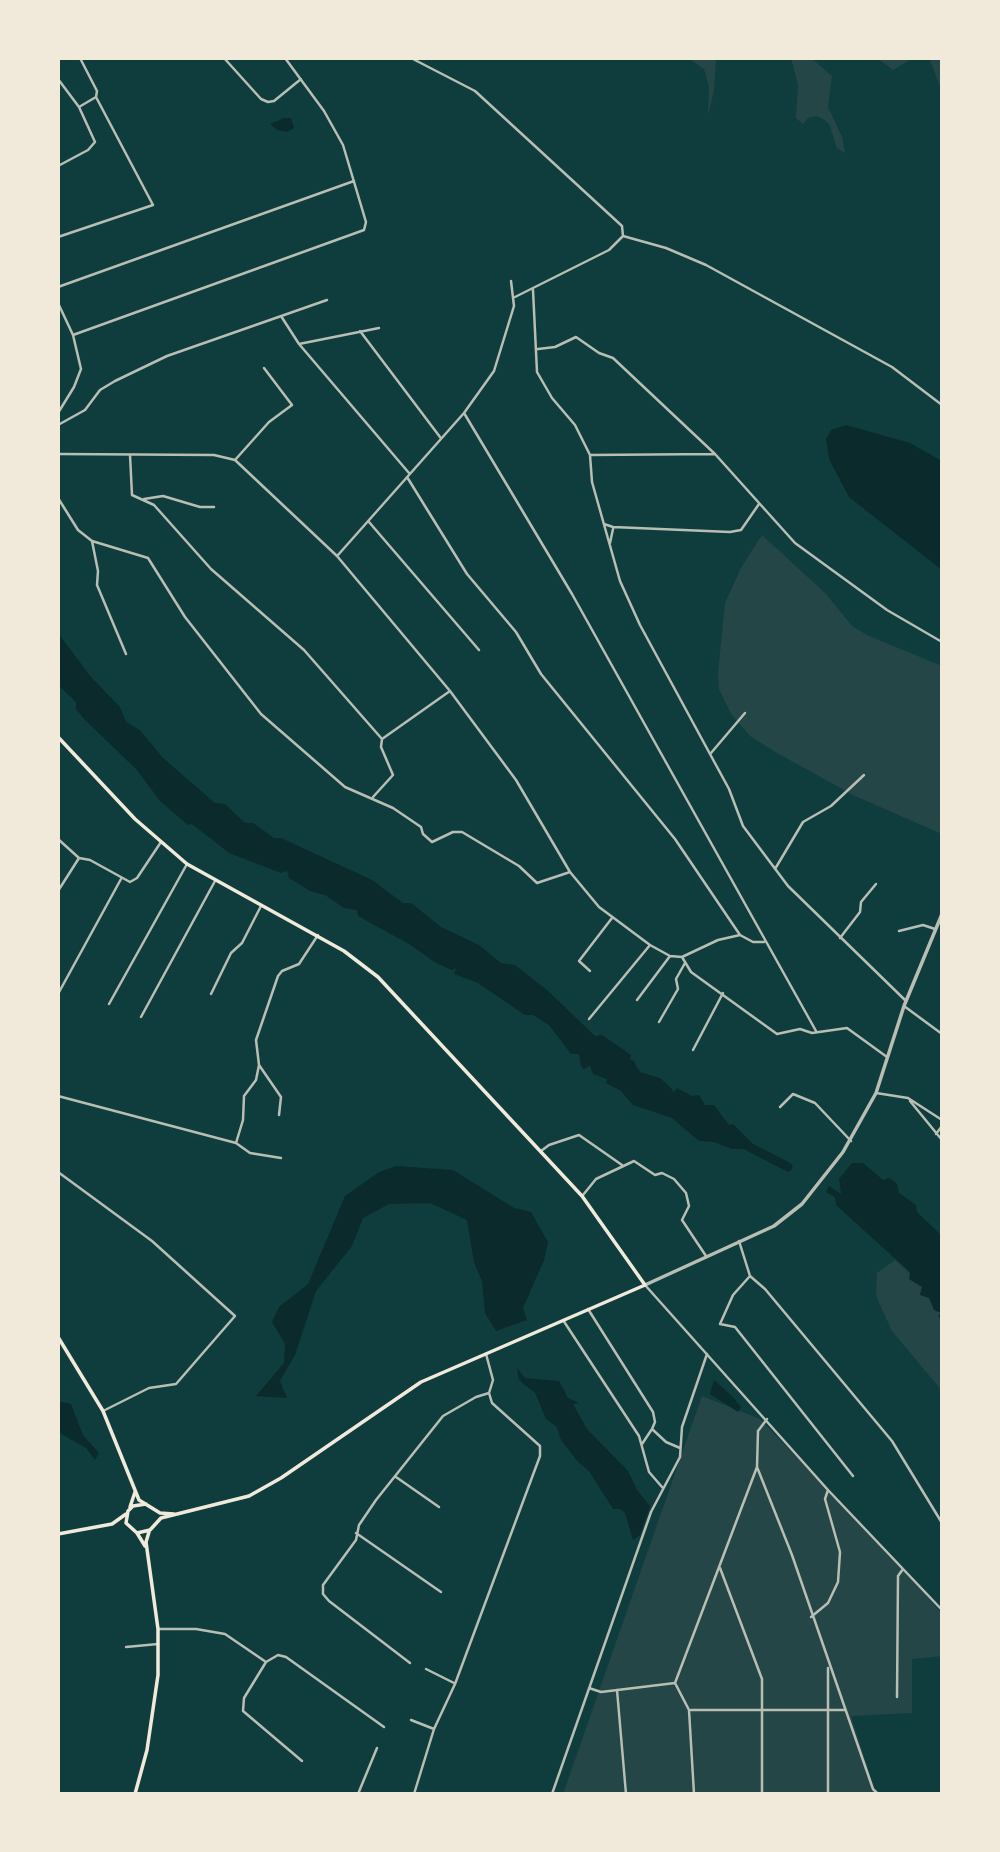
<!DOCTYPE html>
<style>
body{margin:0}
#map{position:relative;width:1000px;height:1852px;overflow:hidden;background:#0f3d3e;font-family:"Open Sans",sans-serif}
canvas{display:block}
.frame{position:absolute;inset:0;border:60px solid #f1e9da;pointer-events:none}
</style>
<div id="map">
<canvas width="1000" height="1852"></canvas>
<div class="frame"></div>
</div>
<script>
const context = document.querySelector('canvas').getContext('2d');
context.lineJoin = 'round';
function fill(path, color) {
  context.fillStyle = color;
  context.fill(path, 'evenodd');
}
function toPath(rows) {
  const path = new Path2D();
  for (const r of rows) {
    path.moveTo(r[0], r[1]);
    for (let i = 2; i < r.length; i += 2) path.lineTo(r[i], r[i + 1]);
  }
  return path;
}
function strokePath(path, color, width, dash) {
  context.strokeStyle = color;
  context.lineWidth = width;
  context.lineCap = dash ? 'butt' : 'round';
  context.setLineDash(dash || []);
  context.stroke(path);
}
fill(toPath([
 [688,58,716,58,714,91,708,115,709,86,704,69],
 [791,58,811,58,832,76,828,107,842,137,845,153,837,148,829,124,823,119,816,116,808,118,803,124,796,118,798,85],
 [877,58,913,58,893,70],
 [927,58,942,58,941,89,930,60],
 [762,535,825,593,853,627,869,636,942,666,942,834,855,796,777,753,750,736,731,714,719,689,718,673,725,603,741,568],
 [895,1260,938,1298,942,1305,942,1391,892,1331,876,1296,877,1273],
 [702,1396,760,1419,905,1570,942,1614,942,1656,912,1659,912,1713,851,1716,876,1794,563,1794]
]), '#244646');
fill(toPath([
 [284,118,291,118,294,128,287,132,277,130,270,124],
 [846,425,910,443,942,461,942,570,849,497,829,459,826,439,831,430],
 [58,633,91,677,120,707,126,722,140,730,163,758,215,803,225,804,245,823,253,823,274,838,281,838,372,880,403,903,411,903,441,927,479,945,501,963,515,965,547,990,595,1036,602,1035,631,1055,630,1060,633,1060,640,1072,660,1078,672,1089,673,1093,677,1088,692,1096,699,1095,705,1105,714,1105,729,1125,733,1124,752,1143,746,1149,732,1149,714,1142,699,1141,672,1118,633,1105,621,1091,606,1083,607,1079,593,1074,590,1066,584,1069,581,1066,579,1054,571,1054,549,1025,533,1015,525,1015,478,983,454,974,456,968,452,970,436,963,409,944,358,916,357,910,344,908,325,895,310,891,289,878,287,871,281,873,229,853,192,824,188,825,160,801,137,770,86,721,76,709,76,702,58,685],
 [852,1163,863,1163,883,1180,890,1178,897,1184,899,1193,916,1205,917,1212,942,1236,942,1320,938,1316,941,1313,934,1310,929,1298,920,1295,922,1287,909,1279,910,1272,836,1205,835,1197,826,1192,829,1186,841,1194,839,1179],
 [396,1166,453,1170,514,1208,531,1212,548,1242,544,1260,523,1308,527,1320,496,1331,485,1313,482,1281,474,1262,467,1220,430,1203,389,1204,363,1218,352,1246,316,1291,295,1355,280,1381,287,1398,256,1396,284,1363,285,1344,272,1322,279,1307,308,1284,345,1196,379,1172],
 [517,1368,525,1378,559,1381,568,1398,579,1403,573,1404,587,1429,628,1471,637,1490,650,1506,640,1535,633,1540,625,1513,620,1509,613,1509,589,1471,578,1462,561,1440,557,1427,546,1419,535,1393,519,1380],
 [714,1380,733,1397,741,1407,738,1412,710,1394],
 [58,1401,71,1404,83,1435,99,1453,95,1460,86,1448,58,1432]
]), '#0a2a2b');
strokePath(toPath([
 [740,1142,788,1167]
]), '#0a2a2b', 9);
strokePath(toPath([
 [224,58,261,99,268,102,274,101,301,79],
 [411,58,475,91,622,226,623,236,609,250,515,297],
 [58,79,79,107,95,142,88,150,58,166],
 [79,107,96,97],
 [623,236,666,248,706,265,892,367,942,405],
 [58,237,153,205,96,97,97,91,80,58],
 [58,287,354,181],
 [533,290,537,372,552,398,575,425,590,455,592,482,620,581,640,625,729,789,743,826,788,886,906,1001],
 [58,303,73,335,81,369,74,387,58,413],
 [281,316,299,344,409,473],
 [360,331,440,437],
 [73,335,364,230,366,222,343,145,324,111,285,58],
 [299,344,379,328],
 [538,349,555,347,576,337,599,353,613,358,715,454,795,543,887,610,942,642],
 [464,413,572,594,816,1031],
 [58,425,85,410,100,390,115,381,167,356,327,300],
 [58,454,214,455,235,460,337,556,450,691,516,780,570,872,599,907,650,945,670,956,682,957,691,972,777,1034,800,1029,812,1033,847,1028,887,1057],
 [130,455,132,495,154,505,211,569,304,650,382,739,381,747,393,775,373,797],
 [590,455,715,454],
 [235,460,269,422,292,405,264,368],
 [407,477,467,574,516,632,541,674,675,839,740,935,753,942,764,942],
 [58,498,78,530,92,541,98,571,97,585,126,654],
 [144,499,163,496,200,507,214,507],
 [369,522,479,650],
 [604,524,613,527,730,532,741,530,759,504],
 [92,541,148,558,185,617,261,714,345,787,393,808,421,827,423,834,432,842,453,832,462,832,519,866,537,883,570,872],
 [610,543,613,529],
 [338,555,464,413,494,371,514,306,511,281],
 [382,739,450,691],
 [711,753,745,713],
 [58,839,79,858,90,860,130,882,137,878,161,842],
 [775,869,803,822,831,806,864,775],
 [58,891,79,858],
 [899,931,923,925,935,929],
 [840,938,860,912,861,902,876,884],
 [682,957,718,940,740,935],
 [590,971,579,961,612,918],
 [58,994,121,879],
 [211,994,231,953,242,943,261,906],
 [637,1000,670,956],
 [109,1004,187,864],
 [904,1006,942,1034],
 [141,1017,215,881],
 [589,1019,650,945],
 [659,1022,678,989,676,979,685,963],
 [693,1050,723,993],
 [259,1065,281,1097,279,1115],
 [876,1093,908,1098,942,1120],
 [58,1096,236,1143],
 [910,1101,942,1140],
 [780,1107,793,1094,815,1103,851,1141],
 [936,1134,942,1126],
 [541,1151,549,1145,579,1135,622,1165],
 [281,1158,250,1153,236,1143,243,1120,244,1096,256,1080,259,1065,256,1040,278,976,282,971,299,964,318,935],
 [58,1172,152,1241,235,1316,176,1384,149,1388,103,1411],
 [583,1195,596,1179,634,1161,655,1175,662,1173,674,1179,686,1193,689,1206,682,1220,706,1256],
 [739,1241,750,1276,765,1289,892,1441,942,1523],
 [750,1276,733,1295,720,1324,735,1327,853,1476],
 [645,1285,828,1490,942,1610],
 [588,1309,653,1412,655,1422,652,1429,666,1442,680,1448],
 [563,1320,639,1436,649,1472,662,1487],
 [642,1444,652,1429],
 [757,1467,792,1555,873,1789,878,1794],
 [396,1477,439,1507],
 [356,1533,441,1592],
 [720,1568,762,1679,762,1794],
 [811,1617,828,1603,838,1582,840,1552,825,1499,828,1490],
 [159,1629,196,1629,225,1634,266,1662,244,1698,243,1711,302,1761],
 [126,1647,158,1644],
 [266,1662,278,1655,286,1657,384,1727],
 [410,1663,329,1601,323,1594,323,1585,356,1540,359,1525,376,1500,443,1416,476,1397,489,1393],
 [828,1668,828,1794],
 [426,1669,454,1683],
 [589,1688,601,1692,675,1683],
 [617,1690,626,1794],
 [897,1697,898,1576,903,1569],
 [691,1710,845,1710],
 [411,1720,434,1729],
 [358,1794,377,1748],
 [414,1794,434,1729,455,1684,540,1456,540,1446,492,1403,489,1393,493,1380,486,1354],
 [552,1794,651,1512,680,1457,682,1427,707,1354],
 [694,1794,689,1710,675,1683,757,1467,758,1431,767,1419]
]), '#b8beb3', 2.5);
strokePath(toPath([
 [645,1285,774,1226,802,1204,843,1152,876,1093,904,1006,942,914]
]), '#b8beb3', 3.5);
strokePath(toPath([
 [58,737,135,819,187,864,344,951,378,977,582,1196,645,1285,421,1382,281,1478,249,1496,161,1518,150,1530,137,1533,126,1523,128,1511,133,1506,146,1504],
 [58,1337,103,1411,139,1500,160,1513,174,1514],
 [130,1507,135,1492],
 [137,1533,145,1546],
 [58,1534,112,1524,126,1514],
 [135,1794,147,1750,158,1675,158,1629,146,1542,149,1532]
]), '#f1e9da', 3.5);
</script>
